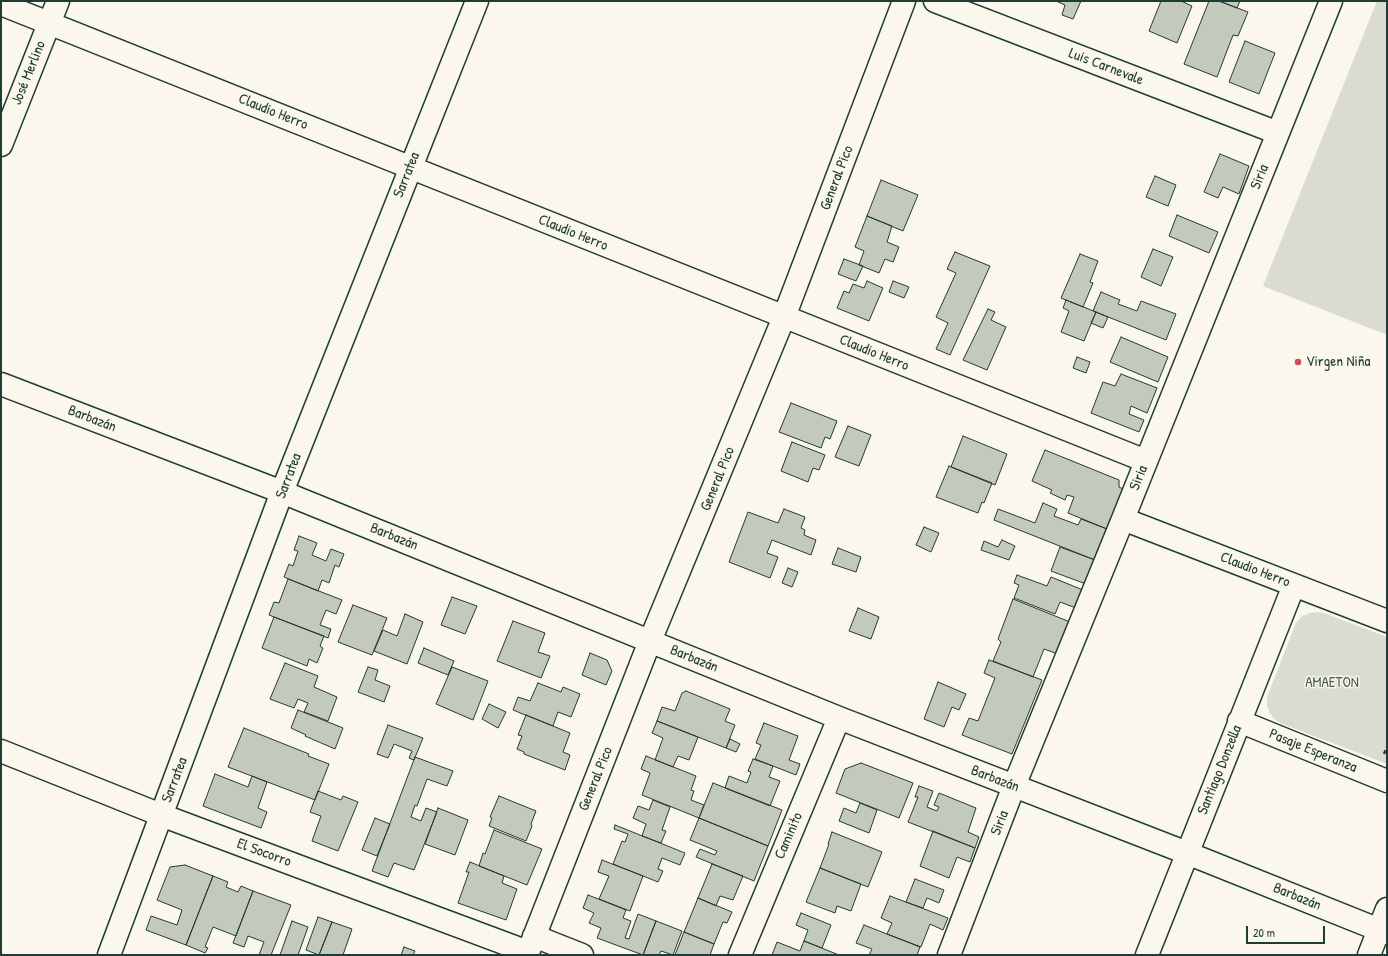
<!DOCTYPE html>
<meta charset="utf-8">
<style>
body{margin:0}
#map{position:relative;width:1388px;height:956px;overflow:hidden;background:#fbf7ec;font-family:"Patrick Hand",sans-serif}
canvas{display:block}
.frame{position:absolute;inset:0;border:2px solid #1f3d34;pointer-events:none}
.scale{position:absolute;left:1246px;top:926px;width:79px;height:18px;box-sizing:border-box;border:2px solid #1f3d34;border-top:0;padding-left:5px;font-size:12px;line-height:14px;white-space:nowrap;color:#1f3d34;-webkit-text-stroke:3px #fbf7ec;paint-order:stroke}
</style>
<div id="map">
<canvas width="1388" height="956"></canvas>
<div class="frame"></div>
<div class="scale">20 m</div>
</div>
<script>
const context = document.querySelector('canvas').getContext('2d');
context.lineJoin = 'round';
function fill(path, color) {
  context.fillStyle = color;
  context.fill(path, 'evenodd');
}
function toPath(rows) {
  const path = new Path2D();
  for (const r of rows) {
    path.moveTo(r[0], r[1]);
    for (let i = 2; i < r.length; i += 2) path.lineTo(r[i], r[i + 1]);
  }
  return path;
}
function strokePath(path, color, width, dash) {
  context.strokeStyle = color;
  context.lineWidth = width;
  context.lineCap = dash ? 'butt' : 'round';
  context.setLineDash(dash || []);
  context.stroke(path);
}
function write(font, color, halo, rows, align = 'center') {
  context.font = font + ' "Patrick Hand",sans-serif';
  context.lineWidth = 3;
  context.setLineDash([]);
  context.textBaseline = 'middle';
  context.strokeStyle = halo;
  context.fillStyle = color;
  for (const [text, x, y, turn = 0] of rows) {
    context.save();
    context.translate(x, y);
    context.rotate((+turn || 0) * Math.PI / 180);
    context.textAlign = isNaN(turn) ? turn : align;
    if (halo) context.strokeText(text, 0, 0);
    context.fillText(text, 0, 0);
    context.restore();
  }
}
fill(toPath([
 [1377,1,1387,1,1387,335,1263,286],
 [1316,612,1324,613,1387,637,1387,764,1280,723,1274,719,1270,713,1267,706,1267,697,1296,623,1301,617,1309,613]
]), '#dbdcd1');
const building = toPath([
 [1056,1,1081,1,1073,19,1062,15,1065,5,1056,1],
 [1161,1,1181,1,1192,6,1177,43,1149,31,1161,1],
 [1209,1,1219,1,1248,12,1238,36,1233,35,1217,77,1184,64,1209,1],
 [1219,1,1240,1,1237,8,1219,1],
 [1245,41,1275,53,1259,94,1229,82,1245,41],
 [1220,154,1249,166,1239,194,1223,187,1218,198,1204,192,1220,154],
 [1155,176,1176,185,1168,206,1146,197,1155,176],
 [881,180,918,195,903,231,867,216,881,180],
 [1177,215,1218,232,1209,253,1169,236,1177,215],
 [867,216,892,226,887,242,899,247,893,262,885,259,879,273,859,265,864,251,855,247,867,216],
 [1153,249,1173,257,1161,286,1141,277,1153,249],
 [955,252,990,266,950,355,936,349,948,323,936,317,956,273,947,269,955,252],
 [1080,254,1098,261,1090,282,1093,283,1083,307,1061,298,1080,254],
 [844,259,863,266,856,281,838,274,844,259],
 [867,281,883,288,869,321,837,308,844,291,849,293,853,284,864,288,867,281],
 [893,281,909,287,904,298,889,292,893,281],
 [1101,292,1120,300,1118,304,1137,311,1141,301,1176,314,1166,340,1093,311,1101,292],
 [1066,300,1096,312,1084,341,1061,332,1069,311,1063,308,1066,300],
 [988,309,995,312,991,320,1006,327,987,370,963,360,988,309],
 [1096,312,1108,317,1103,328,1091,323,1096,312],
 [1121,337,1168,357,1158,382,1110,362,1121,337],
 [1077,357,1090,362,1086,373,1073,368,1077,357],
 [1121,374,1157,388,1147,413,1131,406,1129,414,1144,420,1139,432,1091,413,1103,382,1115,386,1121,374],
 [791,403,837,421,830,439,825,437,821,448,779,432,791,403],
 [848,426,871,435,859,466,835,457,848,426],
 [963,436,1007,454,995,485,951,467,963,436],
 [792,442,825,455,819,470,813,468,808,482,781,471,792,442],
 [1045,450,1119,480,1119,487,1123,489,1107,529,1068,513,1074,497,1067,495,1065,500,1050,493,1052,490,1032,481,1045,450],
 [949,466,992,483,984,503,982,502,978,513,936,497,949,466],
 [1043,503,1057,509,1054,516,1078,525,1081,519,1107,529,1095,560,994,520,998,509,1035,523,1043,503],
 [784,509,805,517,801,528,805,530,804,535,816,540,811,555,772,540,767,553,778,557,770,578,729,562,748,512,778,523,784,509],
 [924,527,939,533,931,552,916,545,924,527],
 [299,536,317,543,312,555,326,561,331,549,344,554,339,567,335,565,329,583,322,580,318,591,284,577,289,564,293,566,298,551,294,550,299,536],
 [1002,540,1015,546,1009,560,981,550,984,541,998,547,1002,540],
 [1060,547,1095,560,1086,584,1051,571,1060,547],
 [838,548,861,557,856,572,832,564,838,548],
 [788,568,798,572,792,587,782,583,788,568],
 [1017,575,1047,586,1051,577,1083,590,1076,608,1060,602,1055,614,1014,598,1019,585,1014,583,1017,575],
 [288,579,342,600,336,614,326,610,320,625,331,629,328,638,269,615,274,602,279,603,288,579],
 [452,597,477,606,465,634,441,625,452,597],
 [1013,599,1070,622,1058,654,1044,649,1033,677,993,661,1001,642,998,639,1013,599],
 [353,605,387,618,372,655,338,642,353,605],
 [858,608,879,617,871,639,849,631,858,608],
 [405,614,423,622,407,664,374,651,383,630,397,636,405,614],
 [274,617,324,636,320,646,323,648,317,663,309,659,307,666,262,648,274,617],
 [513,621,545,633,538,652,550,656,541,678,497,661,513,621],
 [424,648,454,661,448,675,418,663,424,648],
 [590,653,607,660,612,671,606,685,582,675,590,653],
 [989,660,1042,680,1012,754,962,735,969,718,978,721,995,678,984,673,989,660],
 [285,663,318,676,314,687,337,697,328,721,304,712,308,703,298,699,294,708,270,699,285,663],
 [368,667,378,670,375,680,390,686,384,702,358,692,368,667],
 [452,667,488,681,473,720,436,704,452,667],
 [938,682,966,694,959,710,952,707,944,727,924,719,938,682],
 [538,683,561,692,563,687,580,694,571,717,558,712,553,726,513,710,518,697,530,701,538,683],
 [686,691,730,709,725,721,735,725,726,748,657,721,662,707,675,711,682,693,686,691],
 [489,704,506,712,498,728,482,719,489,704],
 [298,710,343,728,335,749,305,736,306,735,291,728,298,710],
 [526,715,570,733,563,752,570,755,565,770,524,754,524,752,517,749,522,736,518,735,526,715],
 [657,721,698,737,689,760,678,756,673,767,655,760,663,738,652,733,657,721],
 [764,723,798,736,789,760,800,764,796,775,755,759,761,745,756,743,764,723],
 [388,725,423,738,414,760,409,758,412,751,394,744,388,758,377,754,388,725],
 [244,728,309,754,308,756,329,764,315,800,228,767,244,728],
 [730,739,740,744,736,752,726,748,730,739],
 [646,756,696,776,691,790,694,791,691,800,704,805,699,818,642,795,650,773,641,769,646,756],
 [415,757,453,771,447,786,427,779,417,806,415,805,411,817,421,821,426,808,437,812,414,870,394,863,388,877,372,871,415,757],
 [753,759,773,766,769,777,780,781,770,806,725,788,729,776,747,783,751,772,748,771,753,759],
 [861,763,913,783,899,818,836,793,845,769,861,763],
 [215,774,248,787,252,776,267,782,258,808,267,812,261,828,203,806,215,774],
 [713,783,782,810,768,846,699,818,713,783],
 [919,786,933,791,927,807,937,811,939,807,934,805,939,793,976,808,968,832,979,837,975,848,908,822,918,797,915,797,919,786],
 [318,791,341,800,343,796,358,802,338,851,312,841,321,816,310,812,318,791],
 [499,796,536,811,531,824,532,826,526,841,489,826,492,818,490,817,499,796],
 [653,800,670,807,662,830,666,831,661,843,642,836,646,824,633,818,638,806,649,810,653,800],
 [860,803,877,810,869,833,839,821,844,808,856,813,860,803],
 [438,808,468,820,455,855,425,844,438,808],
 [375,818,390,824,377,856,362,850,375,818],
 [699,818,768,846,754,881,696,857,700,849,715,855,717,851,690,840,699,818],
 [615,825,685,853,680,865,662,858,658,869,663,871,658,882,613,864,622,841,625,842,628,834,614,829,615,825],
 [494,830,542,849,527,885,479,866,483,853,485,854,494,830],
 [933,831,975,848,970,862,957,857,949,878,920,866,933,831],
 [832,832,882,852,868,887,820,868,829,844,828,844,832,832],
 [602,860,643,876,630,911,599,899,609,876,598,872,602,860],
 [470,862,504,876,502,883,517,889,506,920,458,903,469,872,466,872,470,862],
 [712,864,743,876,733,900,720,896,716,906,698,898,712,864],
 [185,865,213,876,186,945,146,930,151,916,177,925,182,910,157,900,170,867,185,865],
 [820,868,861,884,851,911,837,906,835,913,806,902,820,868],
 [213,876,228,882,226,887,238,892,241,886,253,891,236,936,213,927,205,947,208,948,205,953,186,945,213,876],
 [915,879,944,890,939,903,927,898,923,908,906,902,915,879],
 [253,891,291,905,271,955,259,955,264,942,248,936,244,947,233,943,253,891],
 [588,895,626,910,623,918,631,921,625,938,629,939,638,914,656,921,643,955,597,938,601,928,589,923,594,913,583,908,588,895],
 [890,896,948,918,943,930,930,924,921,947,887,934,892,923,881,918,890,896],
 [698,898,732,912,727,923,723,922,714,944,684,932,698,898],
 [801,913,831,925,822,948,804,941,808,930,796,925,801,913],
 [318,917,332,922,319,955,306,950,318,917],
 [292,921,308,927,298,955,280,955,292,921],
 [656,921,682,931,673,955,661,951,659,955,643,955,656,921],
 [332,922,352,929,343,955,319,955,332,922],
 [864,925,920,947,917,955,869,955,872,949,856,943,864,925],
 [684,932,714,944,710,955,675,955,684,932],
 [804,941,839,955,772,955,777,942,800,951,804,941],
 [404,947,415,951,413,955,401,955,404,947]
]);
fill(building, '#c4c9be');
strokePath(building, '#1f3d34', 1);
const street = toPath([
 [935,1,1278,133],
 [1,4,1146,461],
 [1,145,58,1],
 [1,384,282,492,839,718,1187,853,1387,933],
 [1123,519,1387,621],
 [1239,721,1387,781],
 [1,751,161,815,528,952],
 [534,936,582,955],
 [109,955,282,492,477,1],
 [527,955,650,641,784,317,904,1],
 [740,955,839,718],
 [949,955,1014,786,1123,519,1331,1],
 [1147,955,1294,585],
 [1369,955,1387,909]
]);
strokePath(street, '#1f3d34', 25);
strokePath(toPath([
 [1384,754,1387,747]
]), '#1f3d34', 2.5, [4, 3]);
strokePath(street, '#fbf7ec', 22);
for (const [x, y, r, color] of [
 [1298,362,4,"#d1495b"]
]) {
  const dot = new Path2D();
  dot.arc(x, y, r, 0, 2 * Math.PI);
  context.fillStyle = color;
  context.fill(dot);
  strokePath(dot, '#fbf7ec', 1.5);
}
write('15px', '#1f3d34', '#fbf7ec', [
 ["Luis Carnevale",1106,67,21],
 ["José Merlino",29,73,-68],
 ["Claudio Herro",273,112,22],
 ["Sarratea",407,175,-68],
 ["Siria",1260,177,-68],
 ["General Pico",837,178,-69],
 ["Claudio Herro",573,233,22],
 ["Claudio Herro",874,353,22],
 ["Barbazán",92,419,21],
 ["Sarratea",289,476,-69],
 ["Siria",1139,478,-68],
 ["General Pico",718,479,-68],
 ["Barbazán",394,537,22],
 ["Claudio Herro",1255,570,21],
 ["Barbazán",694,659,22],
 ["Pasaje Esperanza",1313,751,22],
 ["Santiago Donzella",1220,770,-68],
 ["General Pico",596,779,-68],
 ["Barbazán",995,779,21],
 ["Sarratea",175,780,-69],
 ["Siria",1000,823,-69],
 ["Caminito",789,836,-67],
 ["El Socorro",264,853,20],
 ["Barbazán",1297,897,22]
]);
write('15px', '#1f3d34', '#fbf7ec', [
 ["Virgen Niña",1306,362]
], 'left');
write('15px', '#455d53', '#fbf7ec', [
 ["AMAETON",1332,683]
]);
</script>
